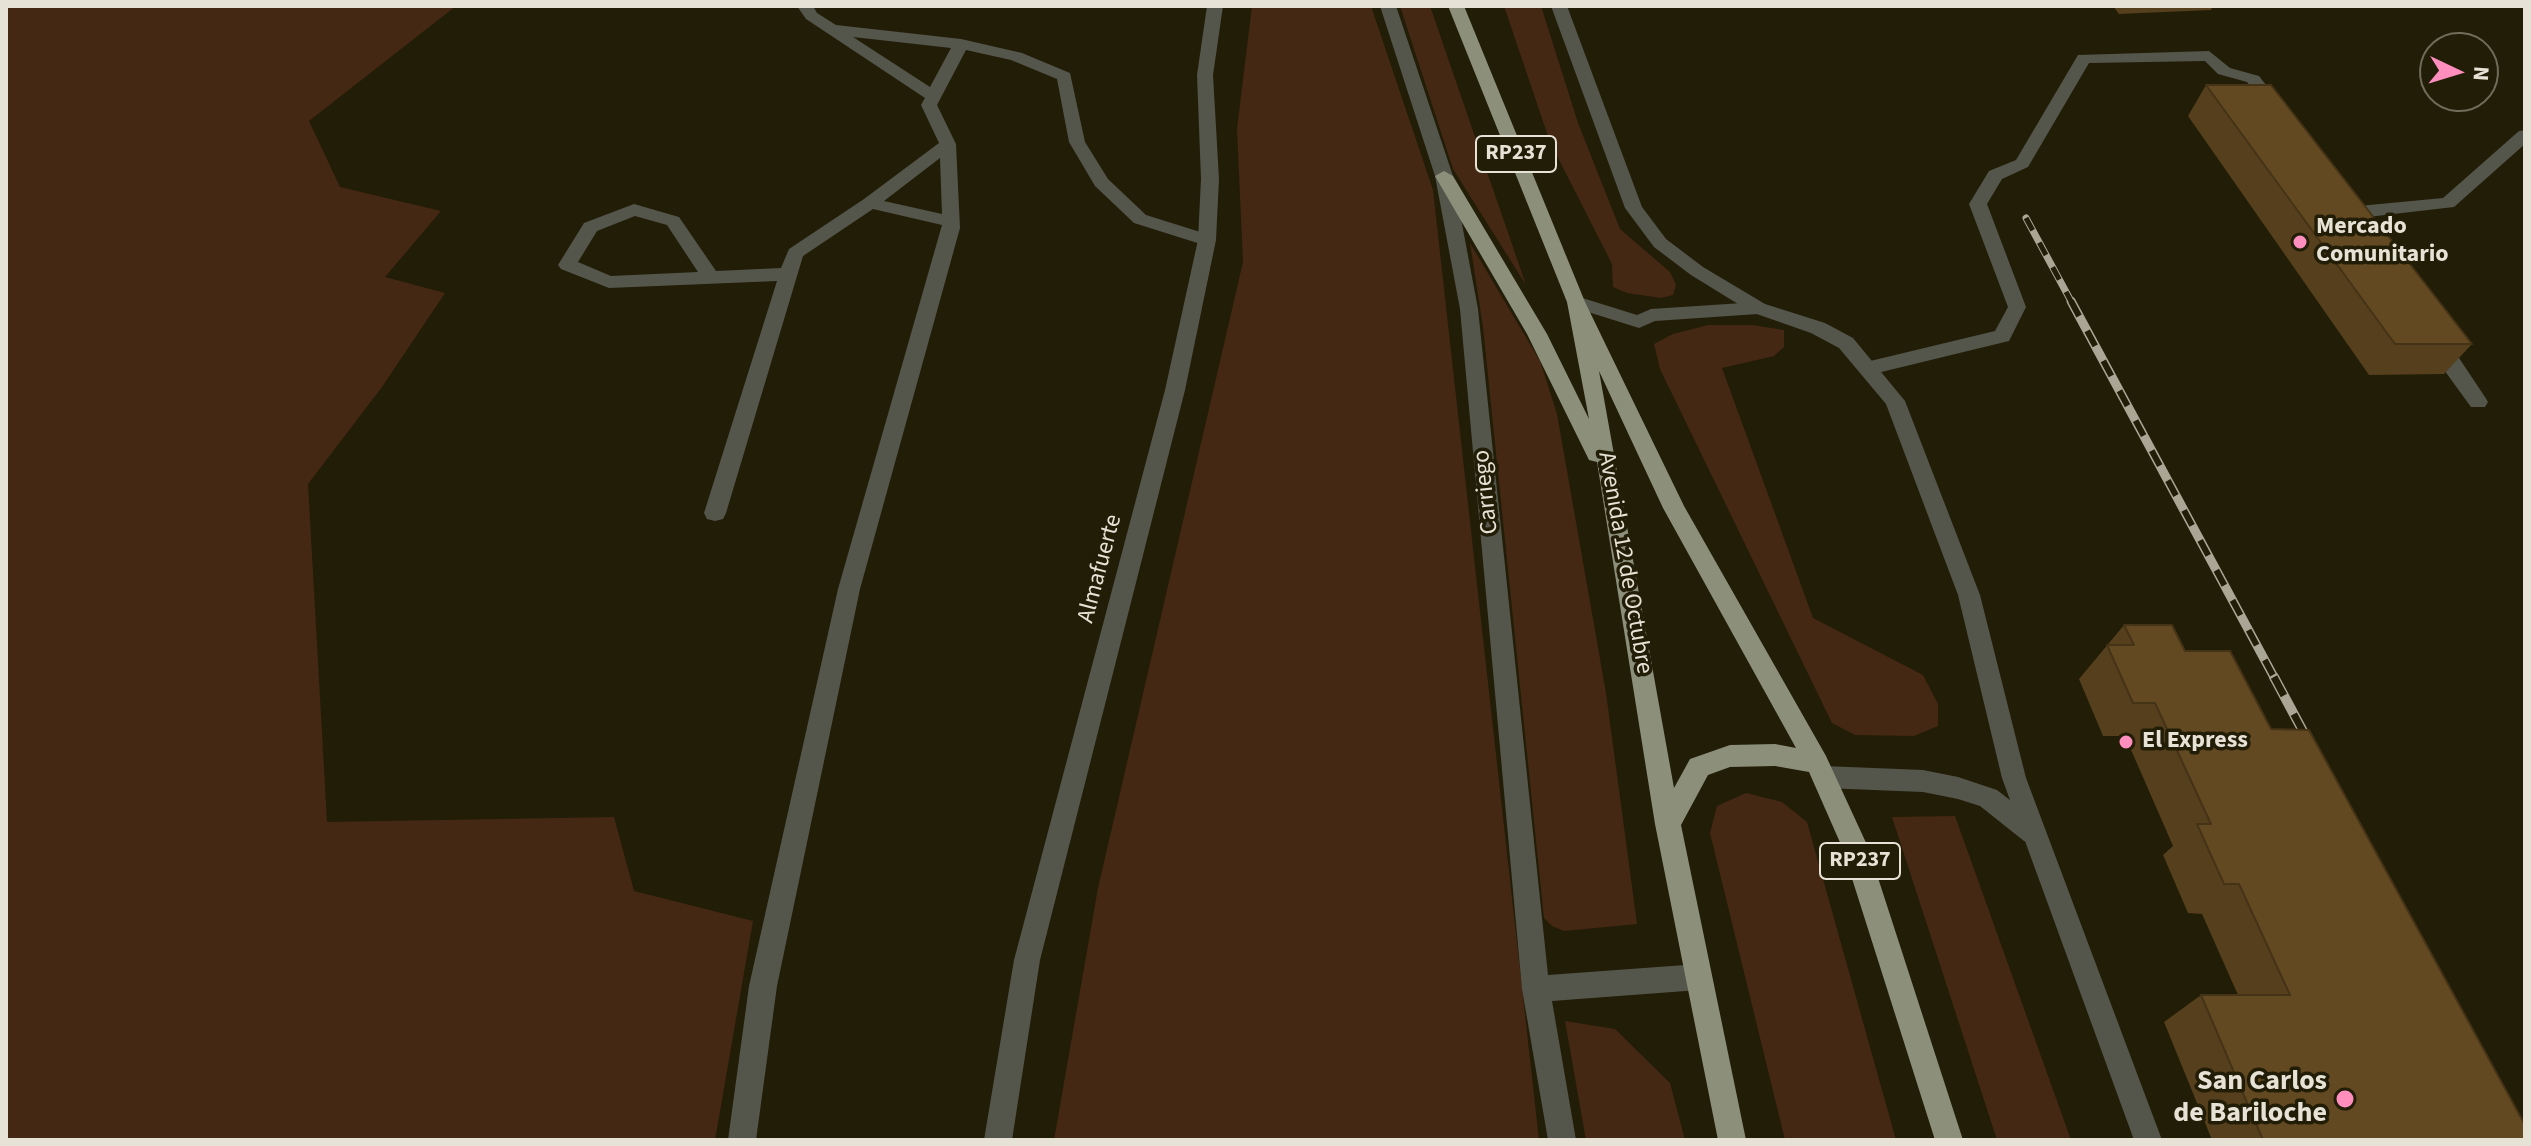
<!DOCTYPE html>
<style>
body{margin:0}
#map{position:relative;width:2531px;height:1146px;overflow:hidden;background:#221d07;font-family:"Source Sans 3",sans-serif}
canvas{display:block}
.frame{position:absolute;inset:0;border:8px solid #e6e3d6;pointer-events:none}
.north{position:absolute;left:2419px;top:32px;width:80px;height:80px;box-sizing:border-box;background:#221d07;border:2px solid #706c5a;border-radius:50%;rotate:94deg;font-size:22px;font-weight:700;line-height:32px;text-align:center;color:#e6e3d6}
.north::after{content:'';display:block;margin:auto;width:28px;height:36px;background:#fe8ebd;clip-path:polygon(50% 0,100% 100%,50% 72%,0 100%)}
</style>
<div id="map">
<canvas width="2531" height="1146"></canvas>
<div class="frame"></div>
<div class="north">N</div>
</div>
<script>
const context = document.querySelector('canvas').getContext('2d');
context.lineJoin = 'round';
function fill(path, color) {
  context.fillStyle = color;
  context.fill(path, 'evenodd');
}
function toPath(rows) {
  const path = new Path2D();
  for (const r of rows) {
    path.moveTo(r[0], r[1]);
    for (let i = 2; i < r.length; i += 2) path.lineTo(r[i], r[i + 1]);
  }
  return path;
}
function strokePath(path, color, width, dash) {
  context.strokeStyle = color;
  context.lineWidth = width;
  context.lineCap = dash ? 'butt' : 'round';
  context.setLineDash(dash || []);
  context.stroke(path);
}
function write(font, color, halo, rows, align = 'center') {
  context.font = font + ' "Source Sans 3",sans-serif';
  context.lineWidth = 7;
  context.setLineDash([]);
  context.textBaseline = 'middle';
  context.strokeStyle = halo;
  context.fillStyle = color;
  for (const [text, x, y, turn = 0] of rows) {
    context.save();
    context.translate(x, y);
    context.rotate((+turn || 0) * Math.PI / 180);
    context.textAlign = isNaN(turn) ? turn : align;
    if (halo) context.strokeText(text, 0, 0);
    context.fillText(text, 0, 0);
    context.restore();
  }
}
fill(toPath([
 [6,6,456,6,309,121,340,187,441,211,385,277,445,293,382,387,308,484,327,822,614,817,634,891,753,921,715,1140,6,1140],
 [1252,6,1371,6,1433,190,1539,1140,1054,1140,1098,888,1243,262,1237,129],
 [1400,6,1430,6,1526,285,1453,169],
 [1504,6,1541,6,1578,123,1620,229,1670,272,1676,285,1673,295,1661,298,1627,293,1613,287,1612,264,1550,142],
 [1470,243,1540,361,1557,414,1606,693,1637,924,1564,931,1552,926,1544,918,1483,327],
 [1708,325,1752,325,1784,330,1784,347,1774,356,1722,368,1813,618,1923,675,1938,704,1938,726,1914,736,1855,735,1832,723,1660,369,1654,344,1673,334],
 [1746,793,1782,802,1807,822,1896,1140,1785,1140,1710,833,1717,806],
 [1955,816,2071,1140,1997,1140,1892,817],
 [1565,1021,1615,1029,1670,1083,1685,1140,1586,1140]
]), '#442813');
fill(toPath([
 [797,6,813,6,817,13,836,25,961,39,1022,53,1070,73,1085,142,1108,179,1146,215,1213,236,1216,240,1207,246,1134,223,1095,186,1069,142,1057,79,1011,60,966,50,937,105,956,144,960,228,860,589,777,986,756,1140,728,1140,749,986,838,589,942,225,873,209,803,256,726,513,723,519,715,521,707,519,704,513,777,281,609,288,561,269,558,265,584,223,634,204,679,217,716,271,781,268,789,249,864,199,939,143,921,105,925,98,806,19,797,6],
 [853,37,951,48,930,87,853,37],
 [940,158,942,214,884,201,940,158],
 [635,216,667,225,698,272,611,276,578,262,597,231,635,216],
 [2209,51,2230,68,2259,76,2284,108,2282,111,2270,111,2247,82,2218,74,2205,61,2089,63,2028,167,2002,179,1987,204,2026,307,2009,341,1869,375,1862,373,1859,368,1862,363,1995,331,2008,307,1969,204,1989,171,2016,160,2078,55,2209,51],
 [2525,130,2525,144,2454,207,2359,218,2350,212,2359,206,2443,198,2519,131,2525,130],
 [1576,296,1637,315,1651,309,1758,302,1767,308,1758,314,1655,321,1639,328,1569,306,1567,302,1576,296],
 [2438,335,2445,337,2485,397,2488,402,2485,407,2471,407,2439,363,2428,342,2438,335],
 [1824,766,1923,770,1958,777,1997,790,2042,825,2046,833,2042,841,2033,844,2024,841,1980,806,1958,799,1923,792,1824,788,1815,785,1812,777,1815,769,1824,766]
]), '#54564c');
fill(toPath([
 [1207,6,1223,6,1213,75,1219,179,1216,240,1185,390,1040,960,1012,1140,984,1140,1014,960,1165,390,1198,240,1201,179,1197,75,1207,6],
 [1444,171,1453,176,1478,309,1548,975,1699,964,1709,968,1712,977,1709,986,1699,990,1552,1001,1576,1140,1548,1140,1522,989,1460,309,1435,176,1444,171]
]), '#54564c');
fill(toPath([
 [1380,6,1396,6,1453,176,1450,180,1438,180,1435,176,1380,6],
 [1551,6,1567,6,1642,207,1666,239,1703,267,1765,304,1825,323,1853,338,1905,401,1980,595,2026,778,2162,1140,2134,1140,2002,778,1958,595,1886,404,1839,348,1811,333,1751,312,1691,275,1654,247,1625,208,1551,6]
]), '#54564c');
fill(toPath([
 [1448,6,1464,6,1585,302,1684,506,1826,756,1868,847,1963,1140,1935,1140,1842,847,1809,772,1775,766,1730,767,1708,775,1681,825,1746,1140,1718,1140,1655,824,1597,462,1589,460,1527,334,1435,176,1444,171,1453,176,1547,334,1589,419,1567,302,1448,6],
 [1599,371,1663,508,1796,748,1775,744,1730,745,1690,759,1674,788,1599,371]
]), '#8c907b');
const railFar2 = toPath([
 [2026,218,2072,303]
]);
const railFar1 = toPath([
 [2071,301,2275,679]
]);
const rail = toPath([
 [2274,677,2313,750]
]);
strokePath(railFar2, '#aaa696', 7);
strokePath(railFar1, '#aaa696', 9);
strokePath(rail, '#aaa696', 10);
strokePath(railFar2, '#221d07', 5, [14]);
strokePath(railFar1, '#221d07', 6, [17]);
strokePath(rail, '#221d07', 7, [21]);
fill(toPath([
 [2113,6,2213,6,2211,10,2119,14],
 [2206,85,2472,344,2444,374,2369,375,2188,116],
 [2124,625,2185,651,2271,729,2525,1140,2212,1140,2164,1022,2201,995,2238,995,2202,914,2188,913,2163,855,2173,846,2125,736,2103,736,2079,679]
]), '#553f1c');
const building = toPath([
 [2206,85,2271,85,2472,344,2395,344,2206,85],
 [2124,625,2172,625,2185,651,2230,651,2271,729,2309,730,2525,1125,2525,1140,2263,1140,2201,995,2290,995,2239,884,2224,884,2197,824,2211,824,2155,703,2133,703,2107,645,2134,645,2124,625]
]);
fill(building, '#634921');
strokePath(building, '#453317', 2);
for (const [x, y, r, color] of [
 [2300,242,8,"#fe8ebd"],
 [2126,742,8,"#fe8ebd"],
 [2345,1099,10,"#fe8ebd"]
]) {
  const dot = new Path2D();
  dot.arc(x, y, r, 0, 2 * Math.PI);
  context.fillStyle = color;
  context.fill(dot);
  strokePath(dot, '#221d07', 3);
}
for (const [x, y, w] of [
 [1516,154,80],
 [1860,861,80]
]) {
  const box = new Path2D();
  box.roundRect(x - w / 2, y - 18, w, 36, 6);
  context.fillStyle = '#221d07';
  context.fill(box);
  strokePath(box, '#e6e3d6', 2);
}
write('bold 22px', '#e6e3d6', null, [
 ["RP237",1516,154],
 ["RP237",1860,861]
]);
write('bold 24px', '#e6e3d6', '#221d07', [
 ["Mercado",2316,228],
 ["Comunitario",2316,256],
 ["El Express",2142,742]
], 'left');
write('24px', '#e6e3d6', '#221d07', [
 ["Carriego",1487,492,-96],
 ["Avenida 12 de Octubre",1624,563,80],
 ["Almafuerte",1101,569,-75]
]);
write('bold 28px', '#e6e3d6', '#221d07', [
 ["San Carlos",2327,1083],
 ["de Bariloche",2327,1115]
], 'right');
</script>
